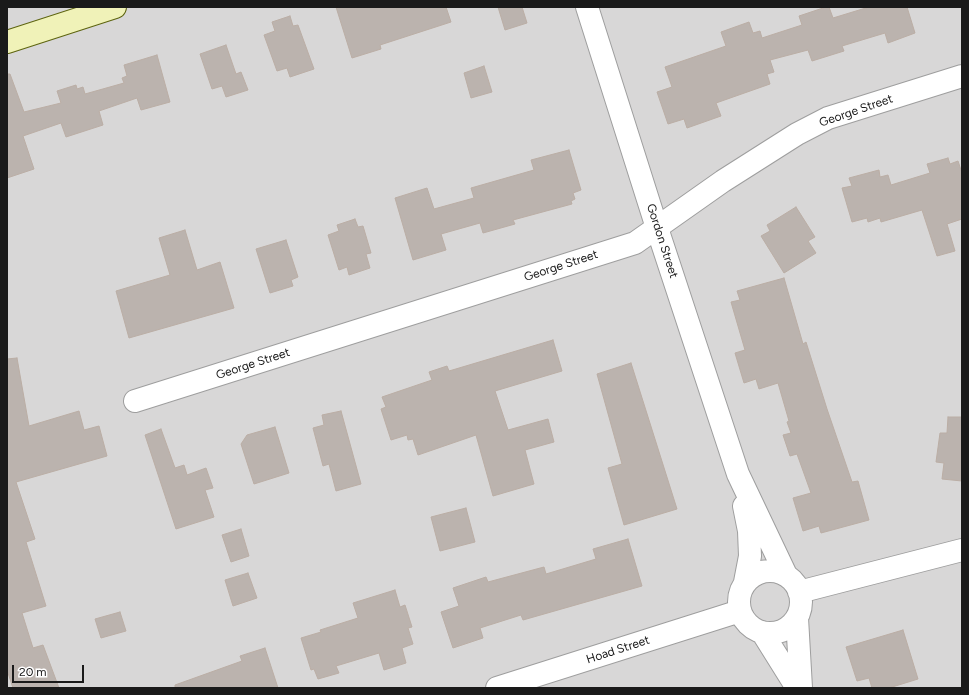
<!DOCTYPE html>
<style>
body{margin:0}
#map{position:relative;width:969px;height:695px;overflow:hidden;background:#ebe7e1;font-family:Figtree,sans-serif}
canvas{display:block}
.frame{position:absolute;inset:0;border:8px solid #1a1a1a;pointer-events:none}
.scale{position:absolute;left:12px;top:665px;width:72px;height:18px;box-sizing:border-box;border:2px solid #1a1a1a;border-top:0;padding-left:5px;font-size:12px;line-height:14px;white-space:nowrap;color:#1a1a1a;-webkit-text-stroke:3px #fff;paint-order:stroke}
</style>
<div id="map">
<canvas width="969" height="695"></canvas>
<div class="frame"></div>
<div class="scale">20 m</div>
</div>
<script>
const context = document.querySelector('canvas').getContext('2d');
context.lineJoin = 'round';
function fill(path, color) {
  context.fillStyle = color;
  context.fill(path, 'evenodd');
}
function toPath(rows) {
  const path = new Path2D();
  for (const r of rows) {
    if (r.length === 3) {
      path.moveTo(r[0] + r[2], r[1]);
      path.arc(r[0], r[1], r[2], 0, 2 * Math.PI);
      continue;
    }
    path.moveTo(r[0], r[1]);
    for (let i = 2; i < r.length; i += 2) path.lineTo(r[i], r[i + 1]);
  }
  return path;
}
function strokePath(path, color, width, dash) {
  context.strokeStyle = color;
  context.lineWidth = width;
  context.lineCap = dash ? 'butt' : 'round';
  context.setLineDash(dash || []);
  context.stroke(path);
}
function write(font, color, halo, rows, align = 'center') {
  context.font = font + ' Figtree,sans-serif';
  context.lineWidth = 3.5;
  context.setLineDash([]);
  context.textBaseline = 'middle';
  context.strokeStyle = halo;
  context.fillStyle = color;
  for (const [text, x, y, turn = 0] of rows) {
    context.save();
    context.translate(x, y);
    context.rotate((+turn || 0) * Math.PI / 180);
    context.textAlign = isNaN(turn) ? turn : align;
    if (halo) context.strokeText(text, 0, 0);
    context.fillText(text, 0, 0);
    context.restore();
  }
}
fill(toPath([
 [7,7,962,7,962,688,7,688]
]), '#d8d7d7');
const building = toPath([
 [336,7,446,7,451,22,380,45,381,49,352,58,336,7],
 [498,7,522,7,527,23,505,30,498,7],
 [826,7,829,7,833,18,869,7,907,7,915,33,888,43,885,33,842,46,844,51,812,61,808,50,770,60,774,72,767,74,770,84,716,103,721,116,687,128,684,119,668,124,657,92,672,87,665,67,726,46,721,32,749,22,753,33,760,31,762,38,802,25,799,16,826,7],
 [290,16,293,26,298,25,314,69,290,77,287,68,277,71,264,35,275,31,272,22,290,16],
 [226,45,236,74,241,72,248,90,226,97,222,86,212,89,200,54,226,45],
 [157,55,170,102,141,110,137,98,99,111,103,125,66,137,61,123,23,136,34,169,7,178,7,74,10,74,24,112,61,103,57,91,76,85,77,89,83,87,85,94,124,83,122,78,127,76,124,65,157,55],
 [484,66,492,92,471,98,464,73,484,66],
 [569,150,581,190,573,193,575,199,571,201,572,204,513,220,515,224,483,233,480,223,441,234,446,250,413,260,395,198,427,188,434,209,474,198,471,188,534,170,531,160,569,150],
 [948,158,950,164,958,161,962,173,962,219,947,224,955,251,937,256,922,210,881,222,880,218,868,222,867,218,852,222,842,188,852,186,849,178,879,170,880,177,888,175,891,185,930,173,927,164,948,158],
 [796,207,815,237,808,241,816,253,784,273,761,236,770,231,767,225,796,207],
 [355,219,358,227,363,226,371,253,366,254,370,268,349,275,347,267,339,270,328,235,339,231,337,225,355,219],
 [185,230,197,270,220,262,234,308,129,338,116,291,170,275,159,238,185,230],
 [286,240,298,277,291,280,293,286,270,293,256,249,286,240],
 [784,278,803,344,806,342,827,409,852,482,858,481,869,520,821,533,819,526,803,531,793,498,811,493,797,454,790,456,783,435,791,433,787,422,789,421,778,383,759,389,756,379,744,383,735,353,745,350,731,302,740,300,737,291,784,278],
 [553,340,562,371,495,391,508,430,548,419,554,442,525,450,534,484,493,496,476,435,418,455,413,439,408,440,407,435,391,440,381,409,386,407,382,397,432,380,429,372,447,366,449,371,553,340],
 [17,358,29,426,79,411,84,430,99,426,107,456,16,482,35,539,26,542,46,606,22,613,33,648,43,645,59,688,13,688,7,670,7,359,17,358],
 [631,363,677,509,624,525,608,468,622,464,597,374,631,363],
 [341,411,361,484,336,491,329,464,323,466,313,428,324,425,322,415,341,411],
 [948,417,962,417,962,481,942,479,944,463,936,462,940,433,947,433,948,417],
 [275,427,289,473,254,484,241,444,247,435,275,427],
 [161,429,175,468,184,465,187,475,206,468,213,488,205,490,214,517,176,529,145,435,161,429],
 [466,508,475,542,440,551,431,517,466,508],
 [241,529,249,556,231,562,222,535,241,529],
 [628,539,642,586,523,620,521,615,480,628,483,638,453,648,441,612,459,606,453,588,486,577,488,582,544,567,546,574,596,559,593,549,628,539],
 [248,573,257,598,233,606,225,580,248,573],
 [395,590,400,607,405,605,412,627,408,628,413,644,402,648,406,663,384,670,379,653,336,666,339,673,318,679,314,669,311,670,301,638,321,632,320,630,358,618,353,603,395,590],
 [120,612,126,631,101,638,95,619,120,612],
 [903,630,918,679,889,688,872,688,869,678,857,681,846,647,903,630],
 [265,648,278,688,175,688,175,685,242,661,240,656,265,648]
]);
fill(building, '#bbb3ae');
strokePath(building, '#bbaea5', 1);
const street = toPath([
 [587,7,657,228,738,474,786,575],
 [135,401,635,243,723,181,797,134,828,118,962,76],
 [744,506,749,531,750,556,745,582],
 [770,602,31],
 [799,592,962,550],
 [797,618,801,688],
 [762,632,797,688],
 [497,688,740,611]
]);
const secondary = toPath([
 [7,42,115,7]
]);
strokePath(street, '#9e9e9e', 24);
strokePath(secondary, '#5d640f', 24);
strokePath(street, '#fff', 22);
strokePath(secondary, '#f0f2b8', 22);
write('12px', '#1a1a1a', '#fff', [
 ["George Street",856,111,-19],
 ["Gordon Street",662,241,72],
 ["George Street",561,266,-18],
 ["George Street",253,364,-18],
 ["Hoad Street",618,650,-18]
]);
</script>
